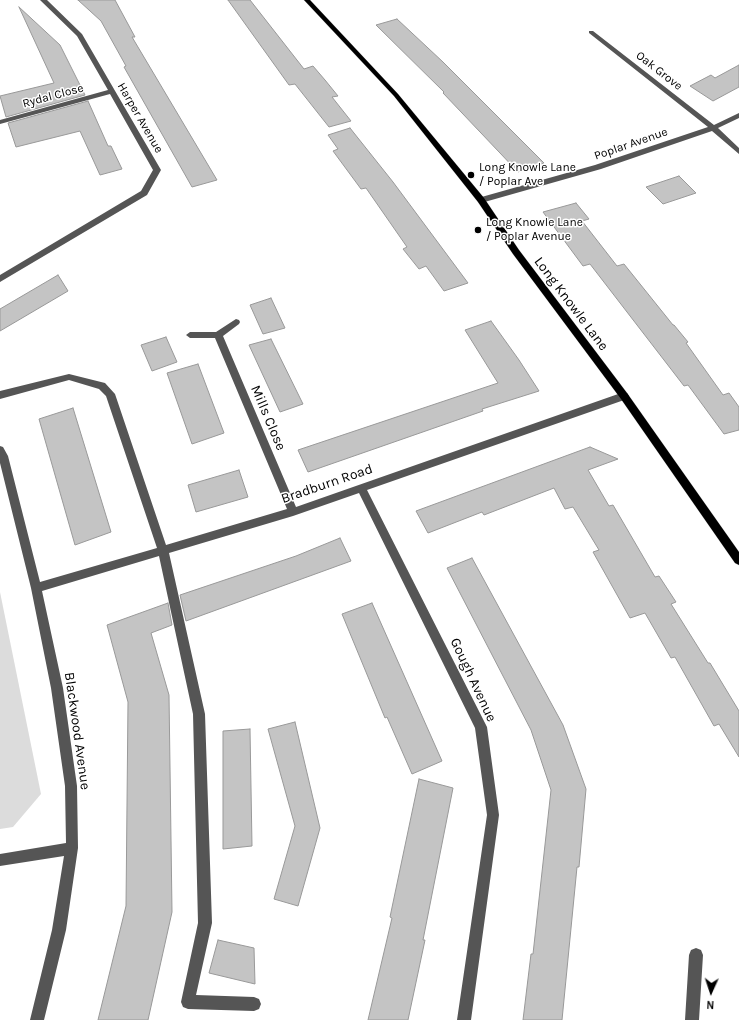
<!DOCTYPE html>
<style>
body{margin:0}
#map{position:relative;width:739px;height:1020px;overflow:hidden;background:#fff;font-family:Karla,sans-serif}
canvas{display:block}
.north{position:absolute;left:691px;top:972px;width:40px;height:40px;-webkit-text-stroke:3px #fff;paint-order:stroke;rotate:183deg;font-size:11px;font-weight:700;line-height:16px;text-align:center;color:#000}
.north::after{content:'';display:block;margin:auto;width:14px;height:18px;background:#000;clip-path:polygon(50% 0,100% 100%,50% 72%,0 100%)}
</style>
<div id="map">
<canvas width="739" height="1020"></canvas>
<div class="north">N</div>
</div>
<script>
const context = document.querySelector('canvas').getContext('2d');
context.lineJoin = 'round';
function fill(path, color) {
  context.fillStyle = color;
  context.fill(path, 'evenodd');
}
function toPath(rows) {
  const path = new Path2D();
  for (const r of rows) {
    path.moveTo(r[0], r[1]);
    for (let i = 2; i < r.length; i += 2) path.lineTo(r[i], r[i + 1]);
  }
  return path;
}
function strokePath(path, color, width, dash) {
  context.strokeStyle = color;
  context.lineWidth = width;
  context.lineCap = dash ? 'butt' : 'round';
  context.setLineDash(dash || []);
  context.stroke(path);
}
function write(font, color, halo, rows, align = 'center') {
  context.font = font + ' Karla,sans-serif';
  context.lineWidth = 3;
  context.setLineDash([]);
  context.textBaseline = 'middle';
  context.strokeStyle = halo;
  context.fillStyle = color;
  for (const [text, x, y, turn = 0] of rows) {
    context.save();
    context.translate(x, y);
    context.rotate((+turn || 0) * Math.PI / 180);
    context.textAlign = isNaN(turn) ? turn : align;
    if (halo) context.strokeText(text, 0, 0);
    context.fillText(text, 0, 0);
    context.restore();
  }
}
fill(toPath([
 [0,592,41,794,13,827,0,829]
]), '#dcdcdc');
const building = toPath([
 [78,0,115,0,135,37,132,37,217,180,192,187,124,67,126,66,101,21,78,0],
 [228,0,250,0,304,69,313,66,325,80,338,96,332,97,351,121,329,127,295,84,289,85,228,0],
 [19,7,60,45,85,95,6,117,0,96,54,83,19,7],
 [397,19,443,62,544,163,518,172,443,93,444,92,376,25,397,19],
 [739,65,739,87,713,101,690,86,711,75,715,78,739,65],
 [88,101,108,146,111,146,122,169,100,175,80,131,16,147,8,123,88,101],
 [350,128,393,182,468,283,444,291,426,266,419,269,403,249,407,247,366,188,361,189,333,151,338,149,328,135,350,128],
 [679,176,696,193,663,204,646,187,679,176],
 [576,203,589,219,582,221,617,266,624,264,673,325,674,325,688,342,686,343,723,395,729,393,739,407,739,430,724,434,688,385,684,386,590,264,583,266,543,212,576,203],
 [58,275,68,291,0,331,0,309,58,275],
 [271,298,285,328,263,334,250,305,271,298],
 [491,321,519,360,539,391,482,409,483,411,308,472,298,450,498,383,465,330,491,321],
 [166,337,177,362,152,371,141,345,166,337],
 [271,339,303,404,280,412,249,345,271,339],
 [198,364,224,433,192,444,167,373,198,364],
 [73,408,111,532,75,545,39,419,73,408],
 [590,447,618,459,588,470,609,506,613,505,655,577,659,576,676,602,671,604,708,663,710,663,739,711,739,757,719,724,714,726,675,657,671,658,645,613,630,618,593,552,599,550,573,507,565,509,554,488,484,515,482,512,428,533,416,511,590,447],
 [239,470,248,497,196,512,188,485,239,470],
 [340,538,351,561,186,621,180,595,296,556,340,538],
 [472,558,563,725,586,789,579,867,577,867,562,1020,523,1020,531,954,533,954,551,790,531,730,447,568,472,558],
 [168,603,172,625,151,633,169,695,172,912,148,1020,98,1020,126,906,128,702,107,625,168,603],
 [372,603,442,761,412,774,387,717,385,718,342,614,372,603],
 [295,722,320,828,298,906,274,899,295,826,268,729,295,722],
 [250,729,252,846,223,849,223,731,250,729],
 [419,779,453,788,423,940,425,940,408,1020,368,1020,392,918,390,917,419,779],
 [218,940,254,948,255,984,209,973,218,940]
]);
fill(building, '#c4c4c4');
strokePath(building, '#999', 1);
const major = toPath([
 [304,0,310,0,398,94,484,198,519,250,627,393,739,552,739,565,735,563,621,399,513,254,478,202,394,96,304,0]
]);
strokePath(major, '#dbdbdb', 1);
fill(toPath([
 [40,0,47,0,82,34,161,170,147,195,0,282,0,275,141,191,153,170,110,94,0,124,0,120,108,90,77,36,40,0],
 [589,31,593,31,714,125,739,113,739,118,718,128,739,148,739,154,712,131,601,169,481,203,478,202,478,198,595,165,708,127,589,33,589,31],
 [236,319,239,320,240,322,239,324,223,336,296,507,621,393,627,393,629,396,627,399,367,490,487,727,499,815,471,1020,457,1020,487,815,475,728,359,493,293,516,169,553,205,714,212,923,196,995,254,997,259,999,261,1004,259,1009,254,1011,188,1009,183,1007,181,1002,198,923,193,714,159,556,42,591,63,688,77,786,78,848,66,930,44,1020,30,1020,52,930,64,856,0,866,0,854,66,843,65,786,51,688,31,588,0,463,0,446,3,447,8,456,40,582,157,548,106,396,99,389,69,380,0,399,0,391,69,374,105,383,115,394,166,545,287,509,215,338,190,338,186,335,190,332,216,332,236,319],
 [696,948,701,950,703,955,699,1020,685,1020,689,955,691,950,696,948]
]), '#555');
fill(major, '#000');
for (const [x, y, r, color] of [
 [471,175,4,"#000"],
 [478,230,4,"#000"]
]) {
  const dot = new Path2D();
  dot.arc(x, y, r, 0, 2 * Math.PI);
  context.fillStyle = color;
  context.fill(dot);
  strokePath(dot, '#fff', 1.5);
}
write('12px', '#000', '#fff', [
 ["Oak Grove",659,71,38],
 ["Rydal Close",53,96,-15],
 ["Harper Avenue",140,118,60],
 ["Poplar Avenue",631,144,-19]
]);
write('12px', '#000', '#fff', [
 ["Long Knowle Lane",479,168],
 ["/ Poplar Ave",479,182],
 ["Long Knowle Lane",486,223],
 ["/ Poplar Avenue",486,237]
], 'left');
write('14px', '#000', '#fff', [
 ["Long Knowle Lane",571,304,53],
 ["Mills Close",268,418,67],
 ["Bradburn Road",327,484,-19],
 ["Gough Avenue",473,680,65],
 ["Blackwood Avenue",77,731,82]
]);
</script>
